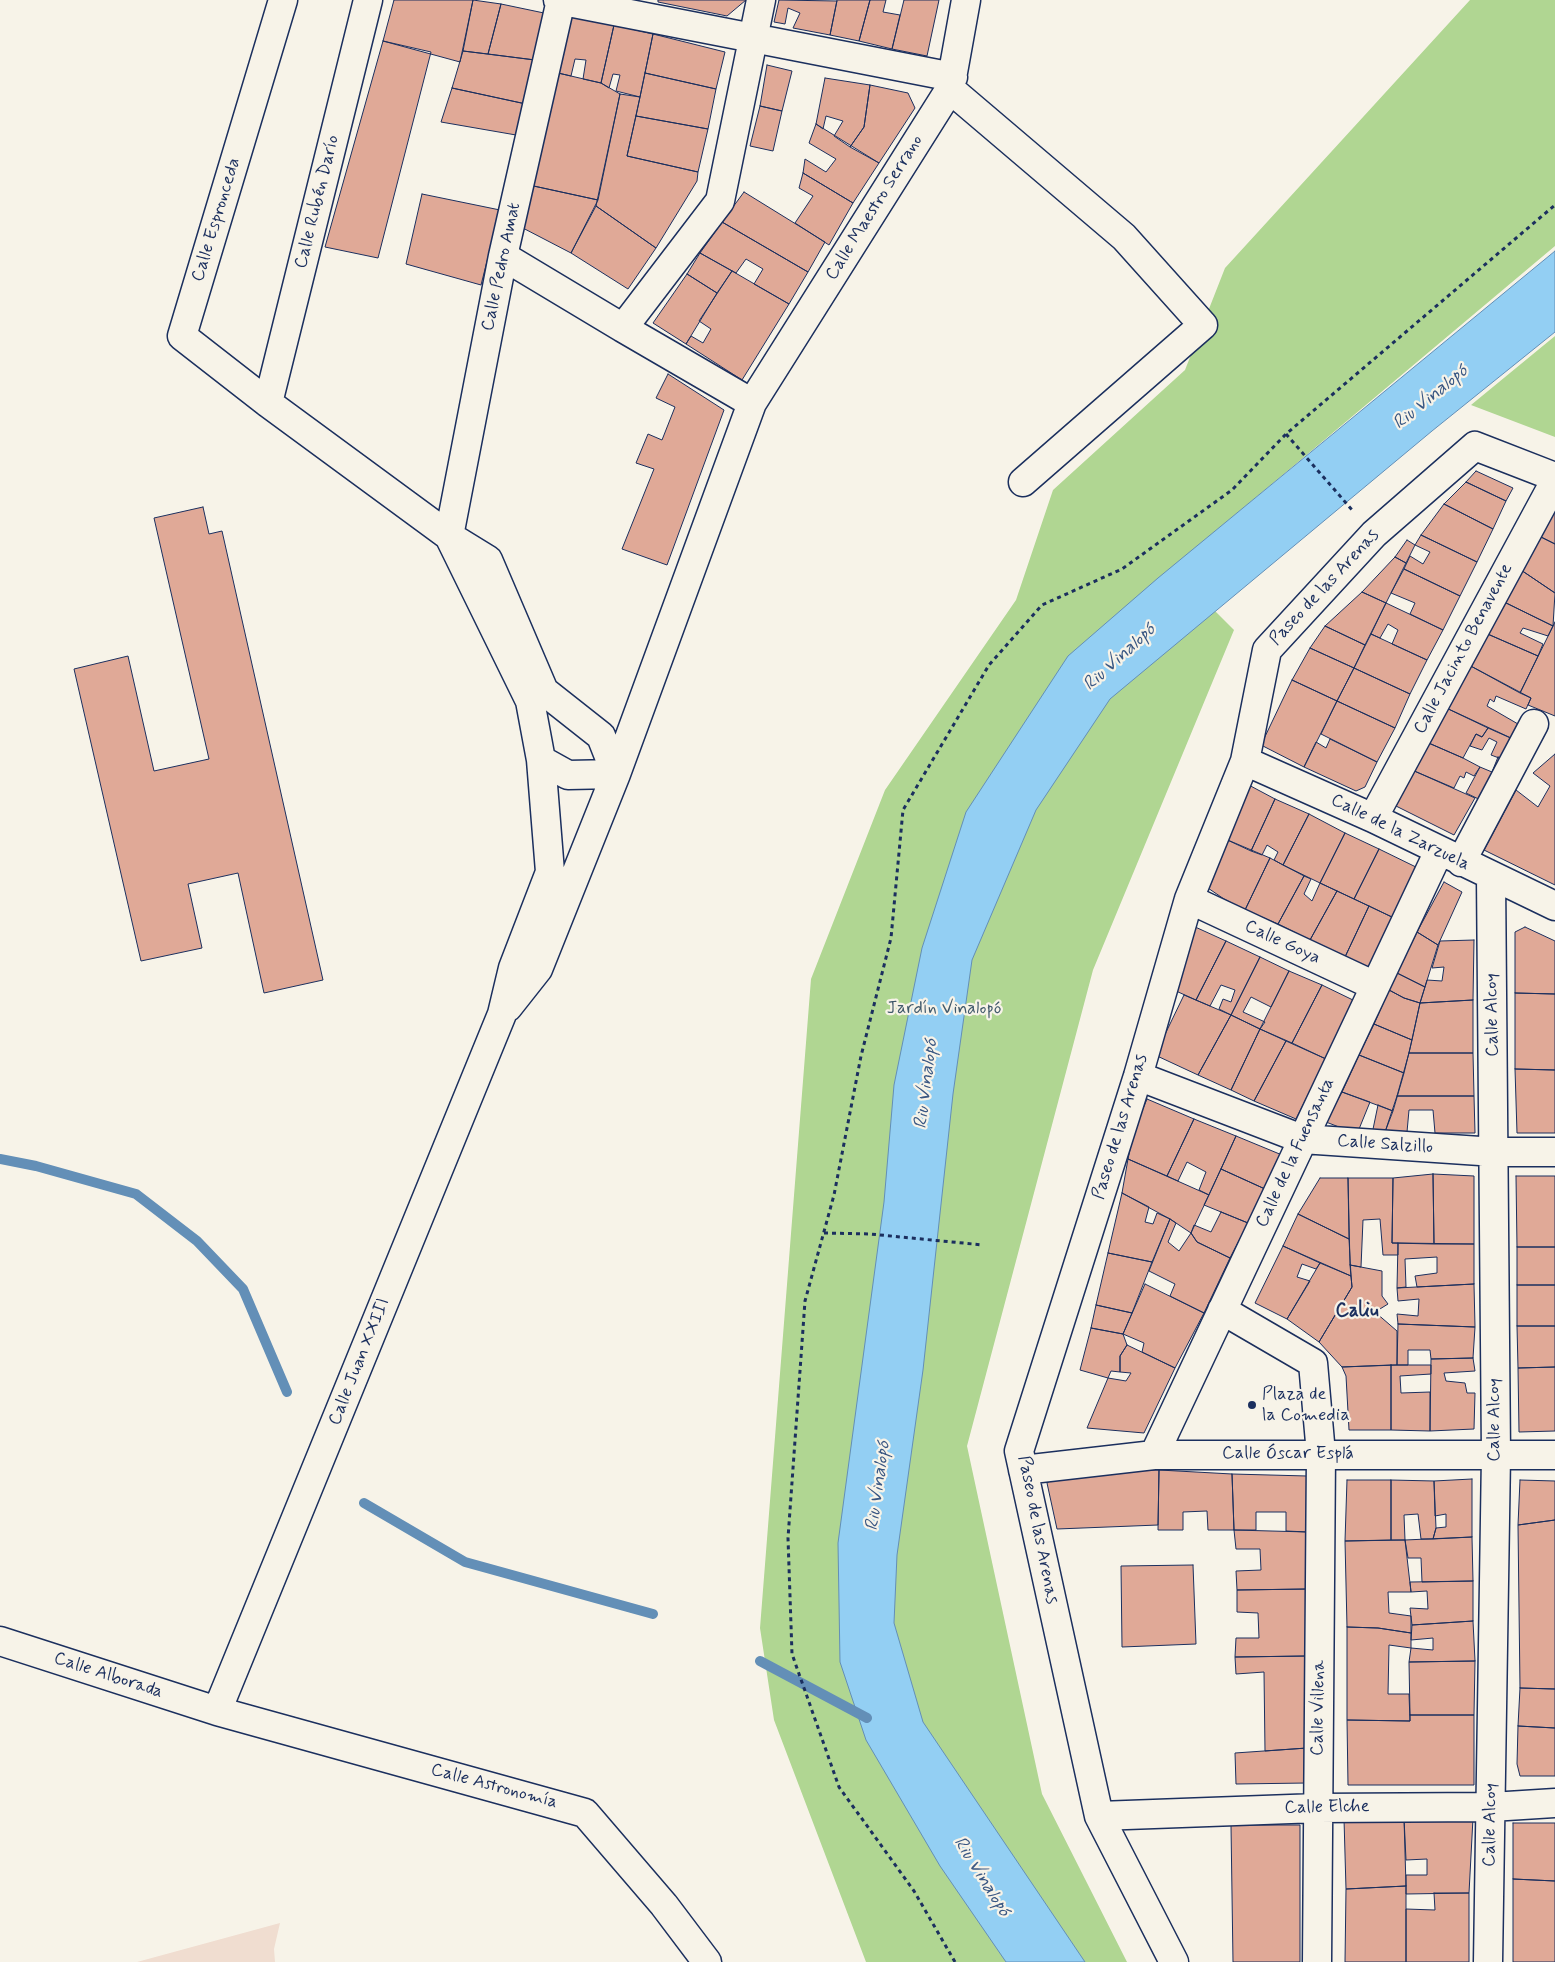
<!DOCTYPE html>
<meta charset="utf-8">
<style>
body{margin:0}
canvas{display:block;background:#f7f3e8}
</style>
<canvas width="1555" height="1962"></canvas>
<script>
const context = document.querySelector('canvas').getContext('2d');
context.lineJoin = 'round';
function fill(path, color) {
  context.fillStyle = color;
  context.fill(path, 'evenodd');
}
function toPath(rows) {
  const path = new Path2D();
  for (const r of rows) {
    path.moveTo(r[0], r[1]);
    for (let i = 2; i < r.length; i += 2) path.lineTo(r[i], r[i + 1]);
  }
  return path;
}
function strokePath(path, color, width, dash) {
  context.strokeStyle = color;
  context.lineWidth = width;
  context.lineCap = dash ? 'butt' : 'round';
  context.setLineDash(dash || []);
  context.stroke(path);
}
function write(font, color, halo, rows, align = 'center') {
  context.font = font + ' Mynerve,sans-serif';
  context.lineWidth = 4.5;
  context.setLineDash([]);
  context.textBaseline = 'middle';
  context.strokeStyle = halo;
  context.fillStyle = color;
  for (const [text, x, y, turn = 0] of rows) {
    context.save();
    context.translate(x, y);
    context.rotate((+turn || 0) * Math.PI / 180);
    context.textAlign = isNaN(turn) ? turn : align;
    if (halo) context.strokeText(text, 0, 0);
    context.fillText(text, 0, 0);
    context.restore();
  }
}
fill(toPath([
 [280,1923,274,1949,275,1962,137,1962]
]), '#f0ddd0');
fill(toPath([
 [1470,0,1555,0,1555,246,1172,568,1234,630,1093,970,967,1446,1042,1794,1127,1962,866,1962,774,1720,760,1628,811,979,885,790,1016,600,1053,490,1185,370,1225,268],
 [1555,336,1555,437,1471,405]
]), '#b0d692');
const water = toPath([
 [1555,251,1555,332,1432,431,1110,699,1036,810,972,960,953,1094,923,1370,897,1555,894,1623,923,1722,1085,1962,1006,1962,940,1866,866,1740,840,1662,838,1543,884,1202,894,1085,922,948,966,812,1068,656,1158,578,1555,251]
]);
fill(water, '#93cff3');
strokePath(water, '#638fb7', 1);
strokePath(toPath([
 [0,1159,36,1166,136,1194,197,1241,243,1289,287,1392],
 [364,1503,465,1562,653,1614],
 [760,1661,867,1718]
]), '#638fb7', 10);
const building = toPath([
 [394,0,473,0,460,62,383,41,394,0],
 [473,0,501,4,488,54,463,51,473,0],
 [658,0,746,0,727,16,658,2,658,0],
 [779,0,837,1,830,35,793,28,800,13,788,8,785,24,774,22,779,0],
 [870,0,859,41,830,35,837,0,870,0],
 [870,0,886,0,883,12,900,15,892,49,859,41,870,0],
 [904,0,939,0,927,56,892,49,904,0],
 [501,4,544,13,535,60,488,54,501,4],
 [571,17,614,25,601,83,583,79,586,60,575,59,571,76,558,73,571,17],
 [614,25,653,34,640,97,616,91,620,75,613,74,609,88,601,83,614,25],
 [653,34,725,52,716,89,645,73,653,34],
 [383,41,431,52,378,258,325,247,383,41],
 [463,51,535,60,526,104,452,88,463,51],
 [767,65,792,71,782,111,760,106,767,65],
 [558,73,601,83,620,94,598,200,529,185,558,73],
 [645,73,716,89,708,129,636,116,645,73],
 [825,78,870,85,864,127,850,147,834,136,843,121,826,116,823,129,816,124,825,78],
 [870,85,908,93,915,108,879,163,850,147,864,127,870,85],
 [452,88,526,104,516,135,441,122,452,88],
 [620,94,640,97,627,156,698,172,697,181,656,248,596,206,620,94],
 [760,106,782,111,773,151,750,146,760,106],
 [636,116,708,129,698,172,627,156,636,116],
 [816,124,879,163,853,203,803,173,805,159,826,172,836,159,809,143,816,124],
 [803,173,853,203,829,245,795,223,813,196,799,188,803,173],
 [529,185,598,200,571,253,519,226,529,185],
 [744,192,825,242,808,272,722,222,744,192],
 [422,194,500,210,481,285,406,264,422,194],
 [596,206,656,248,628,289,571,253,596,206],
 [722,222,808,272,789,304,754,284,763,269,746,259,736,273,700,253,722,222],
 [700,253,732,271,717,293,687,274,700,253],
 [732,271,789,304,742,380,686,344,691,336,703,343,711,329,699,321,732,271],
 [687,274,717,293,686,344,653,323,687,274],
 [668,374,724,410,667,565,622,549,654,469,636,463,648,434,662,440,675,407,656,398,668,374],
 [1476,471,1513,488,1506,501,1466,482,1476,471],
 [1466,482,1506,501,1493,529,1444,504,1466,482],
 [1444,504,1493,529,1477,562,1421,535,1444,504],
 [203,507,209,534,222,531,323,980,264,993,238,873,188,884,202,948,141,961,74,669,128,656,154,771,209,759,154,518,203,507],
 [1555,508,1555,544,1533,533,1555,508],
 [1533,533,1555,544,1555,593,1515,566,1533,533],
 [1421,535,1477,562,1460,596,1404,569,1410,556,1423,564,1430,552,1415,545,1421,535],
 [1407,540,1415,545,1406,563,1395,557,1407,540],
 [1395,557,1406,563,1386,603,1362,592,1395,557],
 [1515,566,1555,593,1553,626,1498,599,1515,566],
 [1404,569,1460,596,1443,630,1410,614,1415,603,1391,593,1404,569],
 [1362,592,1386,603,1365,645,1325,626,1362,592],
 [1498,599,1553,626,1548,636,1523,628,1520,633,1543,644,1538,656,1483,632,1498,599],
 [1386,603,1443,630,1427,660,1392,644,1398,630,1388,624,1380,638,1371,634,1386,603],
 [1555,622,1555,716,1528,705,1531,698,1520,693,1555,622],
 [1325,626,1365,645,1354,668,1310,648,1325,626],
 [1483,632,1538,656,1520,693,1467,664,1483,632],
 [1371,634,1427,660,1410,694,1354,668,1371,634],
 [1310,648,1354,668,1337,701,1292,680,1310,648],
 [1467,664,1531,698,1526,709,1496,696,1494,702,1490,699,1487,706,1518,724,1511,738,1442,706,1467,664],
 [1354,668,1410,694,1395,728,1337,701,1354,668],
 [1292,680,1337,701,1304,767,1261,745,1292,680],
 [1337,701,1395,728,1377,762,1321,734,1337,701],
 [1442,706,1488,728,1482,737,1476,734,1463,758,1424,741,1442,706],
 [1488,728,1515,740,1507,761,1491,755,1497,742,1489,738,1482,750,1470,746,1476,734,1482,737,1488,728],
 [1330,739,1377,762,1365,787,1356,791,1304,767,1316,742,1326,748,1330,739],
 [1424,741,1463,758,1480,767,1474,776,1466,772,1464,778,1460,776,1454,788,1412,770,1424,741],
 [1555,754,1555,885,1484,850,1516,790,1538,807,1550,786,1533,773,1555,754],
 [1498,757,1507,761,1489,804,1466,793,1480,767,1492,772,1498,757],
 [1412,770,1475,798,1454,835,1396,806,1412,770],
 [1245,783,1275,799,1251,851,1223,838,1245,783],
 [1275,799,1309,814,1283,865,1274,860,1278,852,1267,845,1262,855,1251,851,1275,799],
 [1309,814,1345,833,1320,883,1283,865,1309,814],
 [1345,833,1379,849,1354,899,1320,883,1345,833],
 [1223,838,1270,858,1245,910,1224,899,1205,886,1223,838],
 [1379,849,1420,869,1394,918,1354,899,1379,849],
 [1270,858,1304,876,1278,924,1245,910,1270,858],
 [1304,876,1311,879,1304,894,1312,901,1320,883,1337,891,1310,940,1278,924,1304,876],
 [1444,882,1462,892,1438,945,1417,932,1444,882],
 [1337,891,1369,906,1345,957,1310,940,1337,891],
 [1369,906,1394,918,1370,968,1345,957,1369,906],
 [1193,926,1226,941,1196,1000,1176,991,1193,926],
 [1525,927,1555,941,1555,994,1515,993,1515,932,1525,927],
 [1417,932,1438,945,1425,987,1397,973,1417,932],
 [1474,940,1473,1000,1420,1003,1427,980,1442,981,1444,967,1432,968,1440,941,1474,940],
 [1226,941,1260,957,1231,1015,1219,1009,1223,999,1231,1002,1235,990,1221,985,1210,1006,1196,1000,1226,941],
 [1260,957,1289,971,1271,1007,1251,997,1243,1012,1265,1022,1260,1029,1231,1015,1260,957],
 [1289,971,1322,985,1292,1043,1260,1029,1289,971],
 [1397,973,1425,987,1420,1003,1404,998,1389,990,1397,973],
 [1322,985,1355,1001,1326,1059,1292,1043,1322,985],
 [1389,990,1404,998,1420,1003,1412,1040,1374,1024,1389,990],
 [1515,993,1555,994,1555,1070,1515,1069,1515,993],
 [1184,995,1231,1015,1198,1075,1155,1055,1184,995],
 [1473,1000,1473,1053,1409,1053,1420,1003,1473,1000],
 [1231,1015,1260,1029,1231,1090,1198,1075,1231,1015],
 [1374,1024,1412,1040,1404,1073,1359,1055,1374,1024],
 [1260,1029,1286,1041,1254,1101,1231,1090,1260,1029],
 [1286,1041,1326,1059,1296,1119,1254,1101,1286,1041],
 [1409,1053,1473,1053,1474,1096,1397,1096,1409,1053],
 [1359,1055,1404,1073,1393,1111,1342,1092,1359,1055],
 [1515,1069,1555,1070,1555,1133,1517,1133,1515,1069],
 [1342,1092,1370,1102,1357,1134,1326,1122,1342,1092],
 [1397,1096,1474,1096,1475,1133,1435,1133,1433,1110,1409,1110,1407,1132,1385,1132,1397,1096],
 [1147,1099,1194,1119,1167,1176,1128,1159,1134,1130,1147,1099],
 [1378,1105,1393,1111,1385,1132,1372,1134,1378,1105],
 [1194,1119,1236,1136,1209,1195,1199,1190,1206,1172,1187,1162,1178,1181,1167,1176,1194,1119],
 [1236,1136,1282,1155,1265,1189,1221,1169,1236,1136],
 [1128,1159,1209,1195,1191,1233,1170,1219,1122,1193,1128,1159],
 [1221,1169,1265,1189,1248,1223,1204,1205,1221,1169],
 [1433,1174,1434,1244,1392,1243,1393,1178,1433,1174],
 [1433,1174,1474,1176,1474,1244,1434,1244,1433,1174],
 [1516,1176,1555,1176,1555,1247,1517,1247,1516,1176],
 [1320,1178,1348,1178,1349,1239,1298,1214,1320,1178],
 [1348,1178,1393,1178,1392,1243,1398,1243,1398,1255,1383,1255,1380,1219,1363,1220,1361,1267,1350,1265,1348,1178],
 [1122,1193,1149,1207,1145,1222,1153,1224,1157,1213,1170,1219,1152,1262,1108,1253,1122,1193],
 [1221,1212,1248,1223,1230,1258,1197,1242,1191,1233,1194,1225,1211,1232,1221,1212],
 [1298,1214,1349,1239,1351,1276,1283,1246,1298,1214],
 [1170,1219,1176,1223,1168,1242,1179,1251,1191,1233,1197,1242,1230,1258,1204,1313,1170,1296,1175,1284,1149,1271,1170,1219],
 [1398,1243,1474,1244,1474,1284,1417,1287,1415,1276,1437,1273,1437,1257,1405,1259,1406,1287,1397,1288,1398,1243],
 [1283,1246,1320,1263,1316,1269,1302,1264,1297,1277,1310,1281,1287,1319,1255,1303,1283,1246],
 [1517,1247,1555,1247,1555,1285,1517,1285,1517,1247],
 [1108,1253,1152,1262,1132,1313,1096,1305,1108,1253],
 [1320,1263,1351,1276,1352,1287,1319,1342,1287,1319,1320,1263],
 [1350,1265,1382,1271,1382,1296,1388,1304,1375,1312,1397,1331,1397,1365,1342,1367,1319,1342,1352,1287,1350,1265],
 [1145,1284,1204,1313,1175,1368,1142,1352,1144,1343,1123,1334,1145,1284],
 [1474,1284,1475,1327,1398,1324,1397,1314,1418,1316,1419,1299,1398,1301,1397,1288,1474,1284],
 [1517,1285,1555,1285,1555,1326,1517,1326,1517,1285],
 [1096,1305,1132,1313,1123,1334,1091,1328,1096,1305],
 [1398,1324,1475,1327,1473,1358,1431,1359,1430,1350,1408,1350,1408,1365,1397,1365,1398,1324],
 [1517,1326,1555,1326,1555,1367,1518,1368,1517,1326],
 [1091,1328,1123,1334,1127,1345,1120,1356,1120,1372,1111,1371,1108,1378,1080,1370,1091,1328],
 [1127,1345,1175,1368,1144,1433,1087,1428,1108,1378,1126,1381,1131,1373,1120,1372,1120,1356,1127,1345],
 [1473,1358,1475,1371,1444,1373,1446,1381,1465,1383,1467,1393,1475,1393,1474,1429,1430,1431,1431,1359,1473,1358],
 [1391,1365,1391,1430,1349,1430,1346,1376,1342,1367,1391,1365],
 [1391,1365,1431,1365,1431,1374,1400,1376,1401,1393,1430,1392,1430,1431,1391,1430,1391,1365],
 [1555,1367,1555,1431,1519,1432,1518,1368,1555,1367],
 [1159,1470,1232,1474,1234,1530,1208,1530,1207,1511,1183,1512,1183,1530,1158,1530,1159,1470],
 [1159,1470,1158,1525,1057,1529,1047,1483,1063,1471,1159,1470],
 [1232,1474,1307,1476,1308,1532,1286,1531,1286,1512,1256,1512,1256,1530,1234,1530,1232,1474],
 [1472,1479,1472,1537,1433,1539,1436,1528,1446,1527,1446,1514,1435,1516,1434,1481,1472,1479],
 [1347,1480,1391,1480,1391,1540,1345,1541,1347,1480],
 [1391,1480,1434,1481,1436,1528,1433,1539,1421,1539,1418,1514,1404,1515,1405,1540,1391,1540,1391,1480],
 [1520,1480,1555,1481,1555,1520,1518,1525,1520,1480],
 [1555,1520,1555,1689,1520,1688,1518,1525,1555,1520],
 [1234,1530,1308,1532,1308,1589,1237,1590,1236,1571,1261,1570,1260,1549,1236,1549,1234,1530],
 [1472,1537,1473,1581,1422,1582,1421,1558,1408,1558,1405,1540,1472,1537],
 [1405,1540,1411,1592,1388,1592,1389,1613,1411,1616,1411,1633,1378,1628,1347,1627,1345,1541,1405,1540],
 [1193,1565,1196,1644,1122,1647,1121,1566,1193,1565],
 [1473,1581,1473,1621,1412,1625,1410,1608,1428,1609,1427,1591,1411,1592,1410,1582,1473,1581],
 [1308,1589,1307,1656,1235,1657,1236,1638,1259,1638,1258,1613,1237,1612,1237,1590,1308,1589],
 [1473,1621,1475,1661,1409,1662,1411,1648,1433,1650,1433,1638,1411,1640,1412,1625,1473,1621],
 [1347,1627,1378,1628,1411,1633,1411,1648,1389,1645,1388,1694,1409,1694,1410,1721,1347,1720,1347,1627],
 [1307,1656,1307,1748,1265,1751,1264,1672,1236,1674,1235,1657,1307,1656],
 [1475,1661,1474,1715,1410,1715,1409,1662,1475,1661],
 [1520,1688,1555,1689,1555,1728,1518,1726,1520,1688],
 [1410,1715,1474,1715,1474,1785,1348,1785,1347,1720,1410,1721,1410,1715],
 [1518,1726,1555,1728,1555,1776,1520,1776,1517,1764,1518,1726],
 [1307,1748,1307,1783,1236,1784,1235,1753,1307,1748],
 [1404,1818,1406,1886,1346,1889,1344,1819,1404,1818],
 [1404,1818,1473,1818,1469,1893,1406,1894,1406,1875,1427,1875,1427,1859,1406,1860,1404,1818],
 [1513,1823,1555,1823,1555,1881,1513,1879,1513,1823],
 [1231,1825,1300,1825,1300,1962,1233,1962,1231,1825],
 [1513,1879,1555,1881,1555,1962,1513,1962,1513,1879],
 [1406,1886,1406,1962,1345,1962,1346,1889,1406,1886],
 [1434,1893,1469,1893,1469,1962,1406,1962,1406,1909,1435,1910,1434,1893]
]);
fill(building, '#e0a997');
strokePath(building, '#1b2f5e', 1);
const street = toPath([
 [283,0,182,336,268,403,449,536,488,560,544,691,601,736,616,774,568,775,541,760],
 [558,0,953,77],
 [950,89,1124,237,1203,325,1023,482],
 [503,256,623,328,720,201,761,0],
 [623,328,752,403],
 [268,403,368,0],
 [449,536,503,256,561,0],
 [1245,761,1373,818,1555,906],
 [1373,818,1555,481],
 [1461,862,1534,724],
 [1189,899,1375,986],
 [508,1007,538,969,616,774,752,403,950,89,966,0],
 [1138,1076,1302,1139,1495,1152,1555,1152],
 [1222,1310,1313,1363,1321,1454,1317,1962],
 [1154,1455,1439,851],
 [1023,1470,1154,1455,1555,1455],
 [0,1641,217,1711,585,1813,664,1905,707,1962],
 [217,1711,502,1014,513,968,550,872,541,760,530,701,449,536],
 [1099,1816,1318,1808,1491,1807,1555,1803],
 [1174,1962,1099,1816,1019,1451,1138,1076,1189,899,1245,761,1267,650,1374,534,1475,446,1555,477],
 [1488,1962,1496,1455,1491,877]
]);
strokePath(street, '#1b2f5e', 31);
strokePath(toPath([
 [1286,434,1353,511],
 [824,1233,870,1234,983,1245],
 [955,1962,914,1891,839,1787,792,1654,788,1538,805,1301,834,1195,861,1056,891,938,903,810,989,665,1042,605,1122,569,1232,490,1286,434,1555,205]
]), '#1b2f5e', 3, [4, 4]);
strokePath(street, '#f7f3e8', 28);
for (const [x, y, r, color] of [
 [1252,1405,5,"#1b2f5e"]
]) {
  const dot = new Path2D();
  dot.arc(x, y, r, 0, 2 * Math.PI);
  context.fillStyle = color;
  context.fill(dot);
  strokePath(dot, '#f7f3e8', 2);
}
write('18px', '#1b2f5e', '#f7f3e8', [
 ["Calle Rubén Darío",318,202,-76],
 ["Calle Maestro Serrano",875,208,-58],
 ["Calle Espronceda",217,220,-73],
 ["Calle Pedro Amat",502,267,-78],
 ["Paseo de las Arenas",1325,588,-47],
 ["Calle Jacinto Benavente",1464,649,-62],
 ["Calle de la Zarzuela",1400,833,26],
 ["Calle Goya",1282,943,25],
 ["Calle Alcoy",1493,1015,-91],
 ["Paseo de las Arenas",1121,1127,-73],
 ["Calle Salzillo",1385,1145,4],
 ["Calle de la Fuensanta",1296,1153,-65],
 ["Calle Juan XXIII",360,1362,-68],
 ["Calle Alcoy",1495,1420,-90],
 ["Calle Óscar Esplá",1288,1454],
 ["Paseo de las Arenas",1037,1530,79],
 ["Calle Alborada",108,1676,18],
 ["Calle Villena",1319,1708,-89],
 ["Calle Astronomía",494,1787,15],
 ["Calle Elche",1327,1808,-1],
 ["Calle Alcoy",1491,1825,-89]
]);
write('18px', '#40596b', '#f7f3e8', [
 ["Jardín Vinalopó",944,1009]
]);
write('18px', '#1b2f5e', '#f7f3e8', [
 ["Plaza de",1262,1395],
 ["la Comedia",1262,1416]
], 'left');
write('italic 19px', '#395783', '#f7f3e8', [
 ["Riu Vinalopó",1431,398,-39],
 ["Riu Vinalopó",1120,658,-42],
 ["Riu Vinalopó",927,1084,-83],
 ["Riu Vinalopó",879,1486,-82],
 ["Riu Vinalopó",981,1877,58]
]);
write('bold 19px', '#1b2f5e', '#f7f3e8', [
 ["Caliu",1357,1312]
]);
</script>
